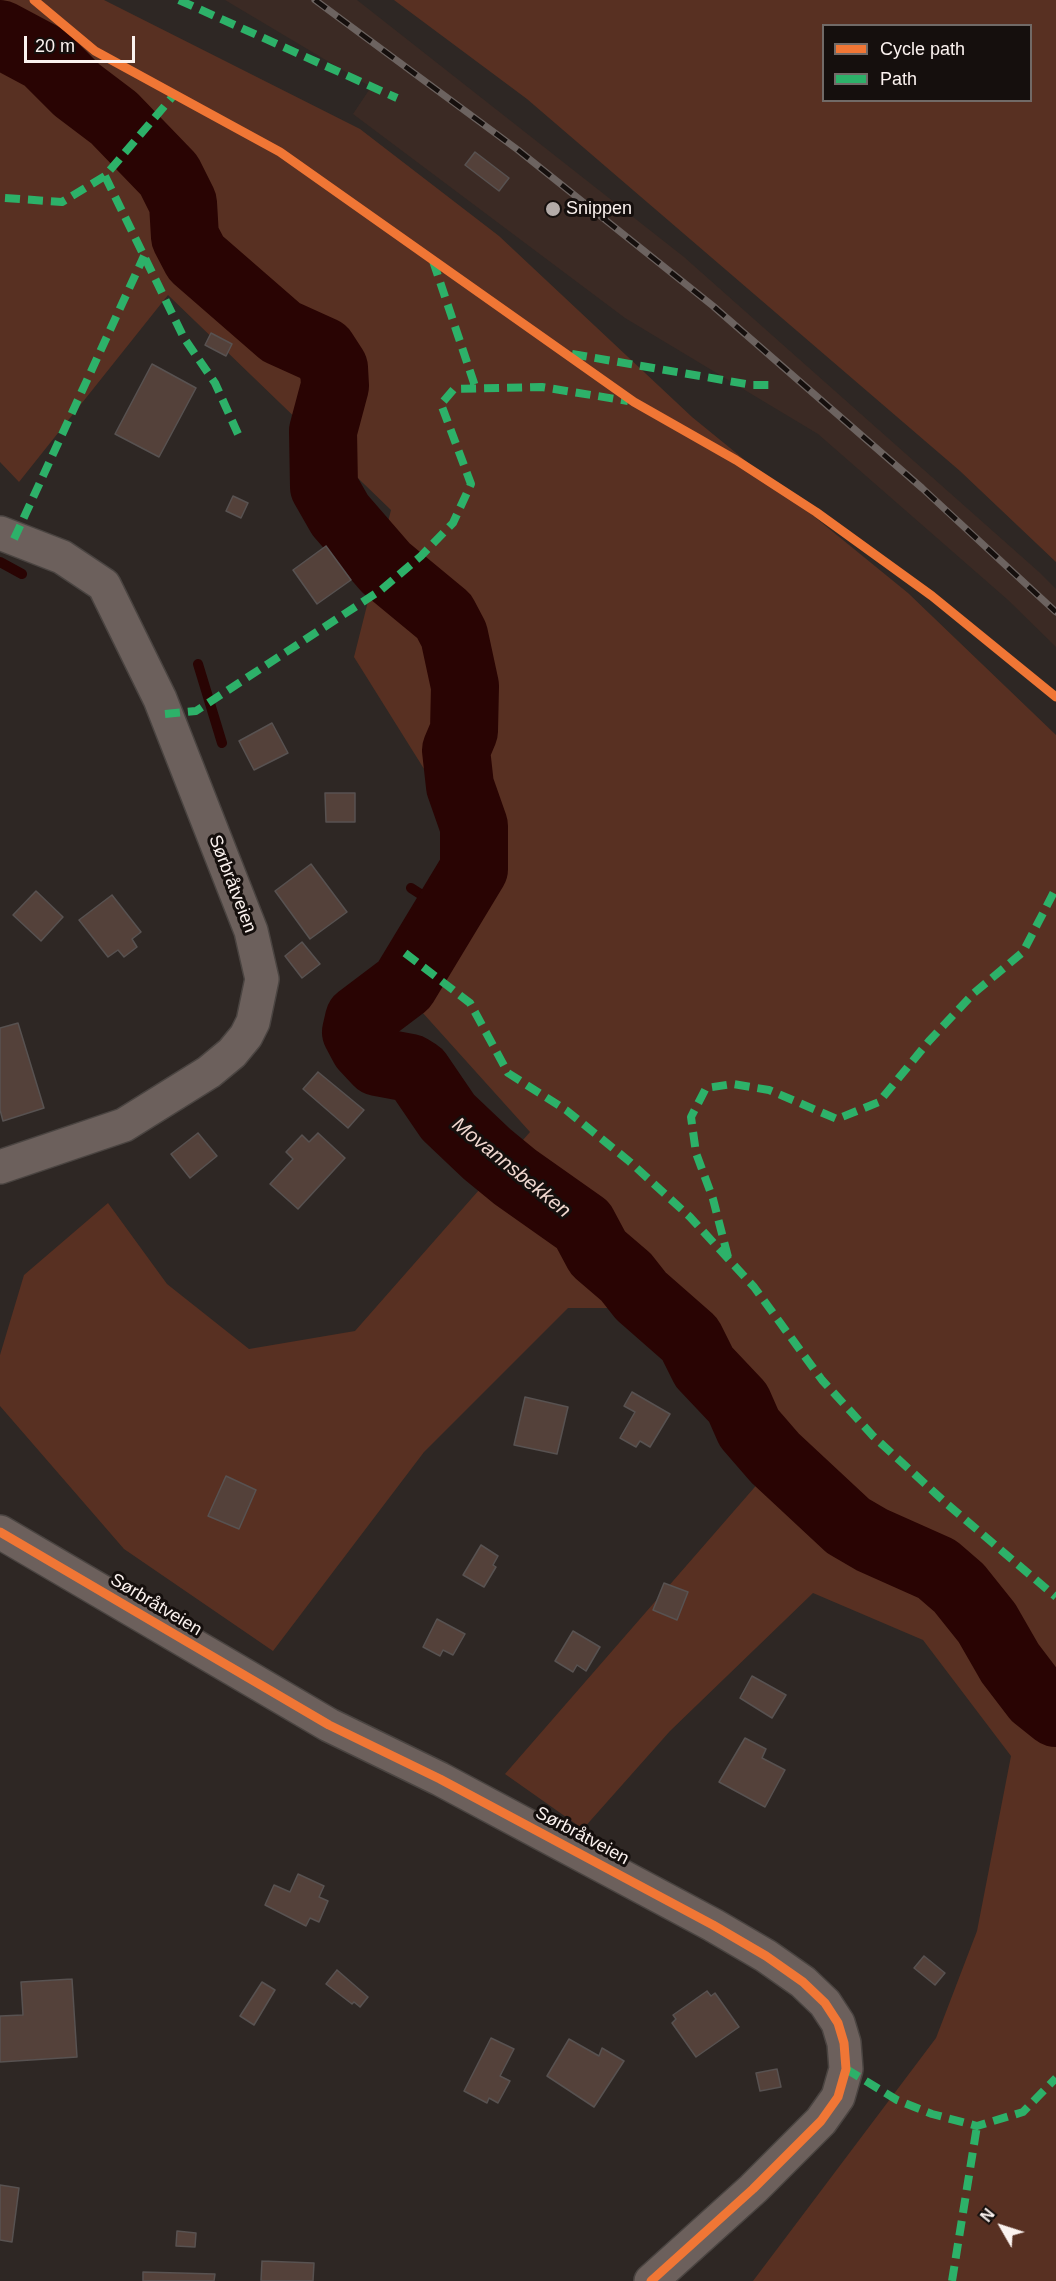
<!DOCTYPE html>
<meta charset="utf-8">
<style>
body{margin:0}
#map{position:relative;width:1056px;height:2281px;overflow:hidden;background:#2e2724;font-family:Arial,sans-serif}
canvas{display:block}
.legend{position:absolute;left:822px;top:24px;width:210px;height:78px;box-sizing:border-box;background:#150f0d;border:2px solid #716a67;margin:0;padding:8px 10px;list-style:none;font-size:18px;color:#fbf2ef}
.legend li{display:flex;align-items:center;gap:12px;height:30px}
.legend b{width:30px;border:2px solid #716a67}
.north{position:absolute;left:972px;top:2197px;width:60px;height:60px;-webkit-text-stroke:4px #150f0d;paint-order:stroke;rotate:309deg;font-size:16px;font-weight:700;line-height:24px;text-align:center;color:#fbf2ef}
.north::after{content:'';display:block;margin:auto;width:21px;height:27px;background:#fbf2ef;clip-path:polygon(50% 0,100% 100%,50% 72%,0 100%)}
.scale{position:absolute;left:24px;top:36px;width:111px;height:27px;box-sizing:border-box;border:3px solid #fbf2ef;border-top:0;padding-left:8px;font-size:18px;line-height:21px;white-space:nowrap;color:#fbf2ef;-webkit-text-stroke:4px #150f0d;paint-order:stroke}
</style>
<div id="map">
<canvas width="1056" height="2281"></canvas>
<ul class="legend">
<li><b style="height:8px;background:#f07635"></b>Cycle path</li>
<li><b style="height:8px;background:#2db169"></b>Path</li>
</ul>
<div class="north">N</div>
<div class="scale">20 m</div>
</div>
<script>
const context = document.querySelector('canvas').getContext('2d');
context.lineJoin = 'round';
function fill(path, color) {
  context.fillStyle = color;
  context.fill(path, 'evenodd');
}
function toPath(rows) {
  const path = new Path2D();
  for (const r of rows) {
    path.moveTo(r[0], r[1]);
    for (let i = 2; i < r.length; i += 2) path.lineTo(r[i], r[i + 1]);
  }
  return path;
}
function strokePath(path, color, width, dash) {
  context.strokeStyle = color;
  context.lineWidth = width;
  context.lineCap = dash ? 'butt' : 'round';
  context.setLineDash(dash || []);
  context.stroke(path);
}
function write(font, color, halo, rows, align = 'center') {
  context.font = font + ' Arial,sans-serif';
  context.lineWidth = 6;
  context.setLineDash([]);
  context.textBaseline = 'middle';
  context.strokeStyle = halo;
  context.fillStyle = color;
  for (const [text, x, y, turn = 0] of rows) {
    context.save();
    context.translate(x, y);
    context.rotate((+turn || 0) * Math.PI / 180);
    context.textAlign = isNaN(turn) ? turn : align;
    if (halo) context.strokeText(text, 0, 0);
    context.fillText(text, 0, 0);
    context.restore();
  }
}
fill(toPath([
 [225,0,357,0,684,257,1039,572,1056,589,1056,647,1008,600,818,434,625,318,353,114,371,87]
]), '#3b2a24');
fill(toPath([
 [0,0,104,0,360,129,499,236,692,417,908,593,1056,735,1056,2281,753,2281,936,2038,977,1931,1011,1756,923,1640,813,1593,670,1731,583,1829,505,1774,794,1442,624,1308,568,1308,424,1452,273,1651,124,1549,0,1406,0,1355,24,1275,108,1203,167,1284,249,1349,355,1331,530,1132,404,992,476,852,354,657,391,510,168,295,19,482,0,462],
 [394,0,1056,0,1056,562,960,471,527,99],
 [824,26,1030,26,1030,100,824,100]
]), '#583022');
strokePath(toPath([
 [0,562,22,574],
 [198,664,222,743],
 [411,888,425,897,435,915,439,930]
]), '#290403', 10);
strokePath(toPath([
 [0,34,45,58,77,90,114,118,169,175,183,203,185,237,196,258,281,332,323,351,334,368,335,386,323,431,324,487,340,515,386,568,444,616,454,635,465,686,464,731,456,750,460,786,474,826,474,869,404,985,359,1019,356,1032,364,1047,378,1062,410,1068,418,1073,448,1117,487,1154,515,1177,583,1225,598,1253,626,1277,641,1296,690,1339,704,1367,738,1403,749,1428,775,1458,848,1526,872,1540,937,1569,959,1588,987,1623,1010,1663,1036,1697,1056,1713]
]), '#290403', 68);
const building = toPath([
 [475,152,509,178,499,191,465,165,475,152],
 [211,333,232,344,226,356,205,345,211,333],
 [152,364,196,388,159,457,115,434,152,364],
 [233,496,248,503,241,518,226,511,233,496],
 [326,546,351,580,317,604,293,570,326,546],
 [272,723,288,753,254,770,239,741,272,723],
 [325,793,355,793,355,822,326,822,325,793],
 [311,864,347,912,310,939,275,891,311,864],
 [36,891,63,917,41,941,13,915,36,891],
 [112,895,141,932,132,939,137,947,124,957,118,950,108,957,79,920,112,895],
 [302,942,320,964,302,978,285,956,302,942],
 [18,1023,44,1108,3,1121,0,1110,0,1028,18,1023],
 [318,1072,364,1110,348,1128,303,1089,318,1072],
 [198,1133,217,1156,190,1178,171,1154,198,1133],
 [318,1133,345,1158,298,1209,270,1184,293,1159,286,1152,302,1135,309,1142,318,1133],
 [632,1392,670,1414,650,1447,640,1441,636,1447,620,1438,635,1412,624,1406,632,1392],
 [525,1397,568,1407,557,1454,514,1445,525,1397],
 [226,1476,256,1490,239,1529,208,1516,226,1476],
 [481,1545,498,1556,493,1565,496,1567,484,1587,463,1575,481,1545],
 [664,1583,688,1592,677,1620,653,1610,664,1583],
 [437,1619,465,1634,453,1655,443,1650,440,1656,423,1647,437,1619],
 [573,1631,600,1647,586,1671,577,1665,573,1672,555,1661,573,1631],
 [752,1676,786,1695,772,1718,740,1698,752,1676],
 [745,1738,766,1749,762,1758,785,1770,765,1807,719,1782,745,1738],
 [298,1874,324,1886,319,1897,328,1901,319,1922,310,1918,306,1926,265,1905,274,1885,290,1892,298,1874],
 [924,1956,945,1973,935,1985,914,1968,924,1956],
 [337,1970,368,1997,360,2007,354,2002,352,2004,326,1984,337,1970],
 [72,1979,77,2057,0,2062,0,2016,23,2015,21,1982,72,1979],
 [262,1982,275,1990,254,2025,240,2016,262,1982],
 [707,1991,711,1996,715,1993,739,2027,696,2057,672,2023,676,2019,673,2015,707,1991],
 [491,2038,514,2049,500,2076,510,2081,498,2103,489,2098,487,2103,464,2091,491,2038],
 [569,2039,599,2056,602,2048,624,2061,594,2107,547,2076,569,2039],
 [777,2069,781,2087,760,2091,756,2073,777,2069],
 [0,2185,19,2188,12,2242,0,2240,0,2185],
 [177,2231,196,2233,195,2247,176,2246,177,2231],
 [262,2261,314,2263,313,2281,261,2281,262,2261],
 [143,2272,215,2274,214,2281,143,2281,143,2272]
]);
fill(building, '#54413a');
strokePath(building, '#585251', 1.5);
const tertiary = toPath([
 [0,533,62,557,104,585,160,699,251,931,262,979,253,1022,246,1036,232,1053,209,1072,124,1125,0,1167],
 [0,1532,329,1725,440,1779,713,1925,766,1956,803,1982,825,2003,838,2023,844,2043,846,2069,838,2097,821,2121,753,2189,651,2281]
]);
strokePath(tertiary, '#4a4441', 36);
strokePath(tertiary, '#6c605c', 33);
const rail = toPath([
 [315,0,518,150,713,306,922,488,1056,612]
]);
strokePath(rail, '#6c6360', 7);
strokePath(rail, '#150f0d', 4.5, [14]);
strokePath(toPath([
 [179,0,397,98],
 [105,176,184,338,215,383,238,434],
 [5,198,62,202,105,176,174,95],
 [433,261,476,389],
 [572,354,752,385,773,385],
 [14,539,144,256],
 [165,714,196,711,381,590,421,556,453,523,471,484,441,404,454,389,542,387,628,401],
 [405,953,470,1003,508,1073,566,1110,630,1162,690,1217,754,1287,822,1380,873,1436,947,1504,1056,1597],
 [728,1257,713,1199,696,1153,691,1117,706,1088,733,1084,769,1090,837,1119,879,1102,929,1041,974,993,1023,952,1056,888],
 [846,2069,897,2100,932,2114,977,2126,1023,2112,1056,2078],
 [952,2281,977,2126]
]), '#2db169', 8, [15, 8]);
strokePath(toPath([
 [34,0,95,51,280,152,634,402,736,460,816,512,932,596,1056,697],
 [0,1532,329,1725,440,1779,713,1925,766,1956,803,1982,825,2003,838,2023,844,2043,846,2069,838,2097,821,2121,753,2189,651,2281]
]), '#f07635', 9);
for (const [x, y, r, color] of [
 [553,209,8,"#b3aba8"]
]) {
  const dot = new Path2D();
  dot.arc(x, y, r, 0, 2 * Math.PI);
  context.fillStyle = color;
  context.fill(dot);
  strokePath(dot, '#150f0d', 2);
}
write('18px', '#fbf2ef', '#150f0d', [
 ["Snippen",566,209]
], 'left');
write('18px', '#fbf2ef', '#150f0d', [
 ["Sørbråtveien",232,884,69],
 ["Sørbråtveien",156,1605,31],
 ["Sørbråtveien",582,1836,28]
]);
write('italic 20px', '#f1d8d0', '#150f0d', [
 ["Movannsbekken",511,1168,39]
]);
</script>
